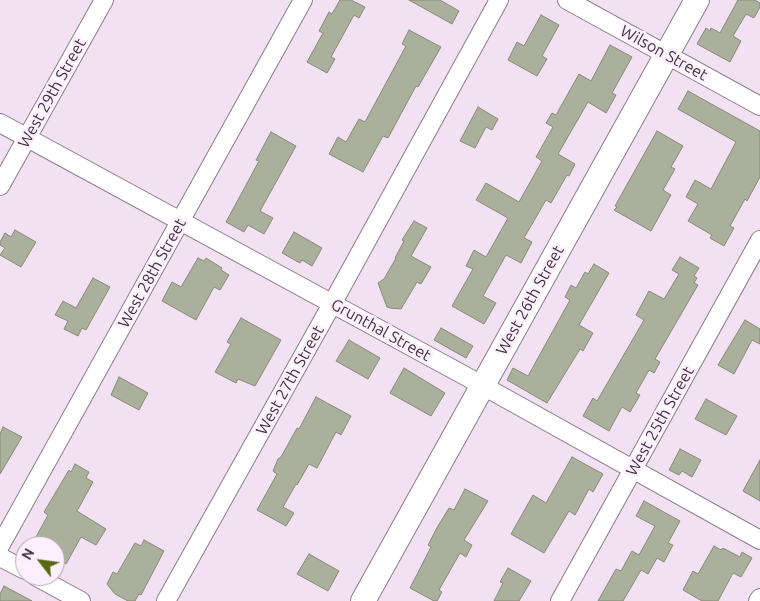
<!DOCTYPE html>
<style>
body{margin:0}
#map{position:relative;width:760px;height:601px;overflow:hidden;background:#f2e1f2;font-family:Ubuntu,sans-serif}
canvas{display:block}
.north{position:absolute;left:15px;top:536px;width:50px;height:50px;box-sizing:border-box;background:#fdeffd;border:1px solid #b0a5b0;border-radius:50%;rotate:300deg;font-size:14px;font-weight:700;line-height:20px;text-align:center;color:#3d363c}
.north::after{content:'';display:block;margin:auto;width:18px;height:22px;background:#576914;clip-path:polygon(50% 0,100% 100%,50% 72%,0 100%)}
</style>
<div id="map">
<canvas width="760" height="601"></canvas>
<div class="north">N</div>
</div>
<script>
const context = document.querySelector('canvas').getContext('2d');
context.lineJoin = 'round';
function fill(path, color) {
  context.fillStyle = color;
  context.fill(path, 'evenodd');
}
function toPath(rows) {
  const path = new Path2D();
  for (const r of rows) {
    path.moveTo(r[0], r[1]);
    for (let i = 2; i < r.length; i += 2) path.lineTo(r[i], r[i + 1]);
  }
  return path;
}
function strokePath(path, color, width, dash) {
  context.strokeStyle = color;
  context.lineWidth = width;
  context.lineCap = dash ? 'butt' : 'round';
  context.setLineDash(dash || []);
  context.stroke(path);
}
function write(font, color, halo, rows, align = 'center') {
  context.font = font + ' Ubuntu,sans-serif';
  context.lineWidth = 5;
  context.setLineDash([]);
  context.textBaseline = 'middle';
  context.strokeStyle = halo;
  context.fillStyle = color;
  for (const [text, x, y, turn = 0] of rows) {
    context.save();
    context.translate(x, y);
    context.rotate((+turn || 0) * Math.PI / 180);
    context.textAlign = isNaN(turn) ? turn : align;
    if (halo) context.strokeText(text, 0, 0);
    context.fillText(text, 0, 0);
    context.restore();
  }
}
const building = toPath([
 [340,0,351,0,365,7,359,18,354,15,331,57,335,59,327,73,307,62,323,33,319,31,329,12,332,14,340,0],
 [409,0,440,0,459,11,452,24,409,0],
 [738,0,755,0,760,3,760,7,754,18,746,14,733,36,741,41,730,62,697,44,706,28,710,31,711,28,720,33,738,0],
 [541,15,559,25,542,56,547,59,537,76,508,60,517,42,524,46,541,15],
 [409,30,441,47,418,87,416,86,388,138,383,136,363,172,329,154,338,137,346,142,359,119,365,122,406,46,402,44,409,30],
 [610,45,632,57,612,93,616,95,606,113,588,102,558,154,575,164,569,176,567,175,551,203,546,200,524,238,532,242,521,263,506,255,483,296,496,303,484,324,452,306,473,269,466,266,474,250,486,257,508,218,476,200,486,183,519,202,542,161,536,157,553,127,546,123,552,113,556,115,579,74,591,81,610,45],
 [688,91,760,131,760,177,747,201,745,199,730,226,734,228,724,246,710,238,712,235,688,221,698,204,686,197,695,180,711,189,736,142,678,109,688,91],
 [478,107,498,119,492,130,486,127,475,148,460,141,478,107],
 [657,131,683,146,671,167,675,169,663,190,671,195,651,231,614,210,617,207,615,206,657,131],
 [271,132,296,146,260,211,273,218,264,234,248,225,244,232,226,222,259,161,256,160,271,132],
 [414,221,427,228,411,256,431,267,421,284,417,282,401,309,390,308,387,307,378,283,384,279,396,258,395,258,404,241,402,240,414,221],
 [15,230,36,242,21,267,0,255,5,248,0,245,0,242,5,233,11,237,15,230],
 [294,232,322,248,312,266,302,260,300,263,282,253,294,232],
 [680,257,699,268,694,276,697,278,694,283,698,285,655,359,660,362,654,373,649,370,636,393,640,395,630,412,622,407,609,431,583,416,593,398,597,401,644,320,636,315,649,291,664,299,679,274,672,270,680,257],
 [198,258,204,261,206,258,222,268,221,270,229,275,220,290,214,287,196,320,162,301,172,282,181,287,198,258],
 [594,264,609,273,579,325,593,333,583,351,580,349,547,403,507,380,513,368,528,376,570,300,565,297,571,285,576,288,585,272,588,274,594,264],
 [93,278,110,287,86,330,82,328,78,336,64,329,68,321,55,315,63,301,76,308,93,278],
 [241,318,281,340,255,386,238,379,236,383,215,372,231,344,227,342,241,318],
 [745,320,760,329,760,344,752,340,734,374,718,365,745,320],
 [441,328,473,346,466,358,434,340,441,328],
 [349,340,380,358,368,379,336,361,349,340],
 [404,368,445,393,431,416,390,393,404,368],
 [119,377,148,393,139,410,111,395,119,377],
 [316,397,351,416,341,435,336,432,317,468,309,464,297,485,296,484,283,507,294,513,286,526,257,510,277,474,273,471,278,459,281,457,297,428,299,429,316,397],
 [706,399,737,416,726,435,695,419,706,399],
 [3,427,22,437,0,474,0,434,3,427],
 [680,449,701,460,692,477,682,471,679,475,669,470,680,449],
 [572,457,603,474,593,492,589,489,575,515,569,511,544,553,511,534,533,495,546,503,572,457],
 [760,460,760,501,743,491,760,460],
 [75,464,89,472,86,478,93,482,77,511,106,529,96,545,81,537,66,564,55,557,55,546,31,546,48,515,44,512,69,470,71,472,75,464],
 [465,489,488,501,464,540,472,545,466,557,460,553,439,590,442,592,437,601,434,601,410,588,431,547,428,545,438,526,449,508,454,510,465,489],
 [644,501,680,521,668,543,673,545,664,562,657,558,648,574,641,570,623,601,598,601,616,569,621,571,632,551,639,555,655,526,636,516,644,501],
 [144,540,164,551,141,595,139,594,135,601,128,601,115,594,107,584,113,572,117,574,135,543,141,546,144,540],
 [714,546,721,550,723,548,740,557,742,552,752,558,741,577,733,573,718,601,702,601,683,590,693,571,698,574,714,546],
 [309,554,339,571,328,591,297,574,309,554],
 [508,568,531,581,519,601,494,601,503,583,500,582,508,568],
 [4,586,32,601,0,601,0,594,4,586]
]);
fill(building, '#aab09c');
strokePath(building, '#858b78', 1);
const street = toPath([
 [567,0,760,106],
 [0,123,469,378,760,540],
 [0,186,104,0],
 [0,546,303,0],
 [0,557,25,570],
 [35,576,81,601],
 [166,601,332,304,499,0],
 [560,601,760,240],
 [758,601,760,598]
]);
const secondary = toPath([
 [363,601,697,0]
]);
strokePath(street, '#8c7c8c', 20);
strokePath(secondary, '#8c7c8c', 26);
strokePath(street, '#fff', 18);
strokePath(secondary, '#fff', 24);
write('16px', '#3d363c', '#fdeffd', [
 ["Wilson Street",664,53,29],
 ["West 29th Street",52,93,-61],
 ["West 28th Street",152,273,-61],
 ["West 26th Street",530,300,-61],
 ["Grunthal Street",381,330,29],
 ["West 27th Street",290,380,-61],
 ["West 25th Street",660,421,-61]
]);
</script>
